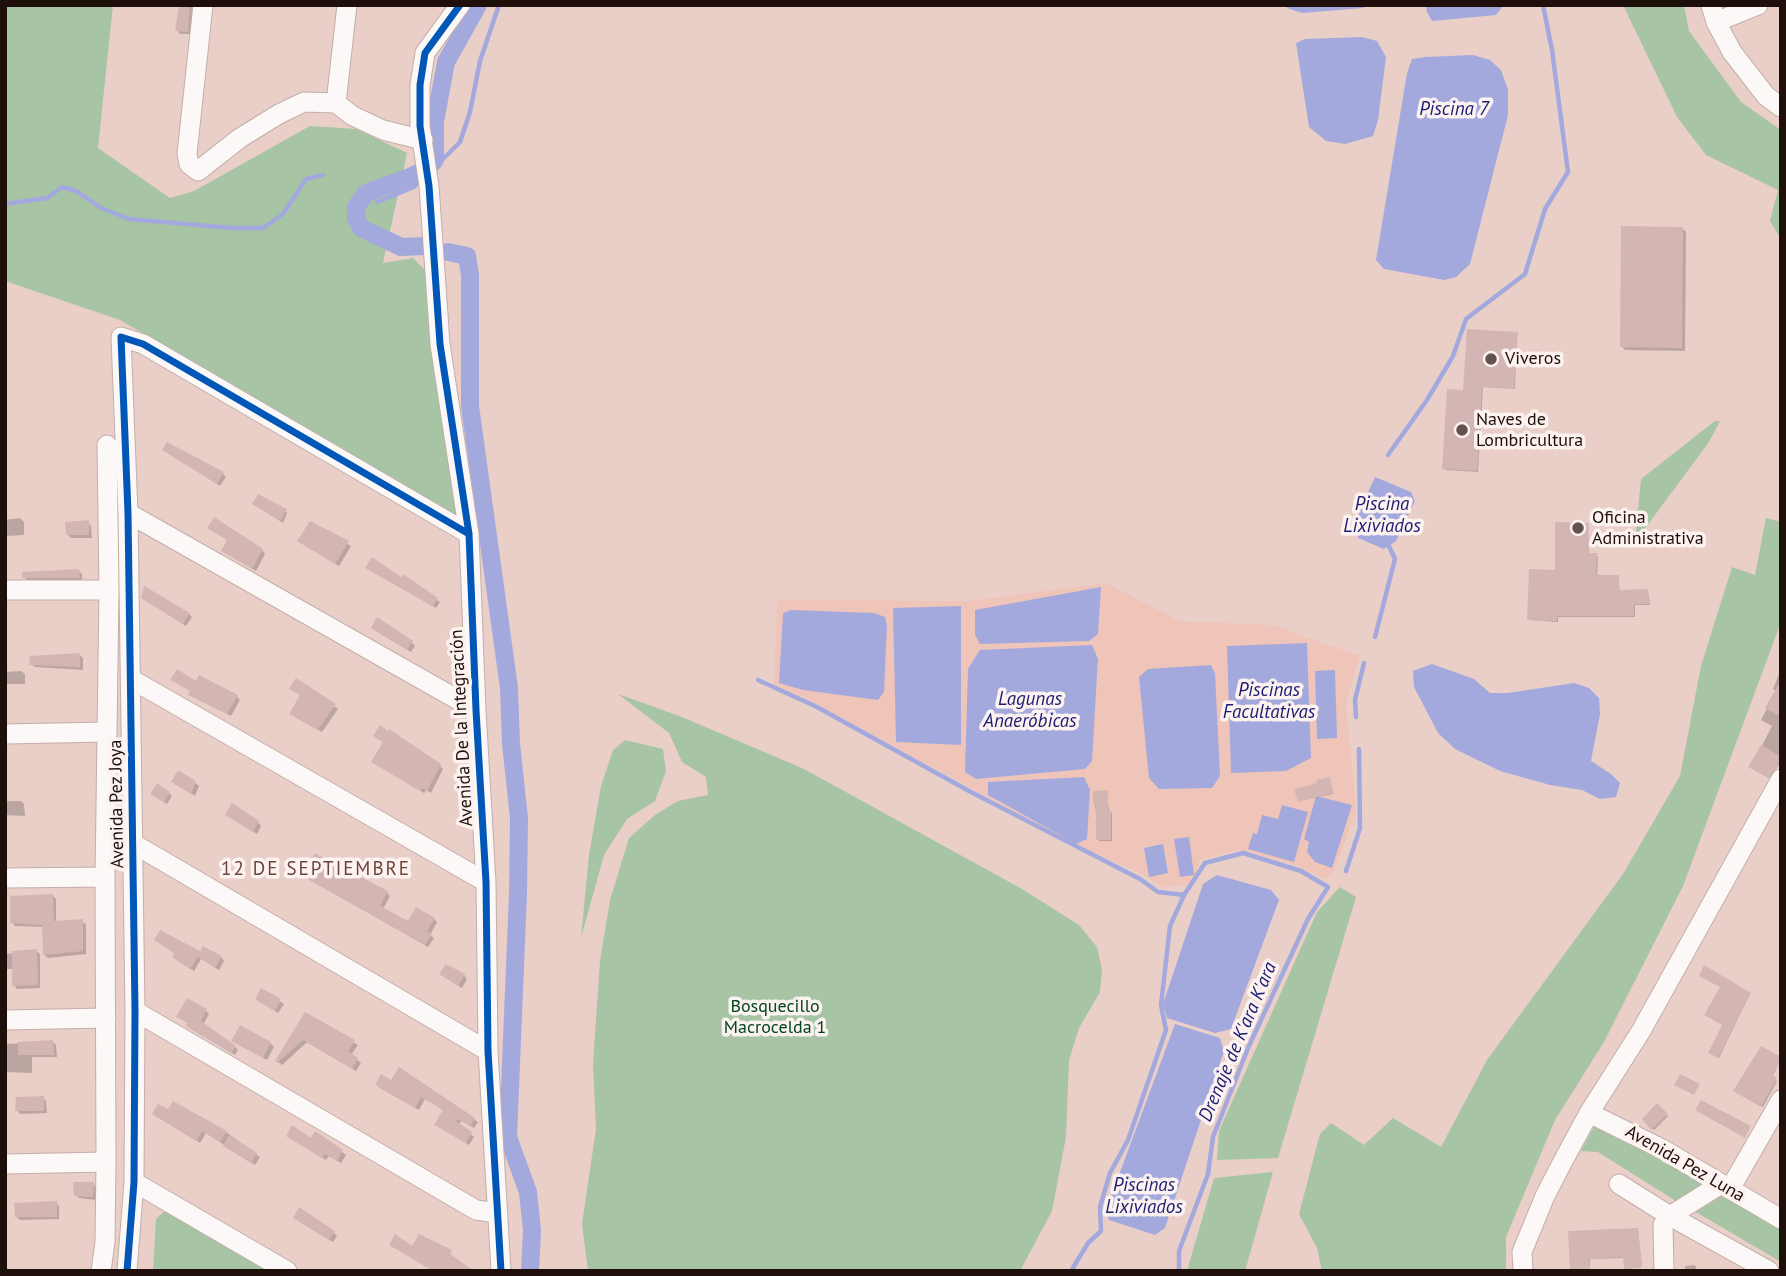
<!DOCTYPE html>
<meta charset="utf-8">
<style>
body{margin:0}
#map{position:relative;width:1786px;height:1276px;overflow:hidden;background:#e9cfc8;font-family:"PT Sans",sans-serif}
canvas{display:block}
.frame{position:absolute;inset:0;border:7px solid #1f0f0b;pointer-events:none}
</style>
<div id="map">
<canvas width="1786" height="1276"></canvas>
<div class="frame"></div>
</div>
<script>
const context = document.querySelector('canvas').getContext('2d');
context.lineJoin = 'round';
function fill(path, color) {
  context.fillStyle = color;
  context.fill(path, 'evenodd');
}
function toPath(rows) {
  const path = new Path2D();
  for (const r of rows) {
    path.moveTo(r[0], r[1]);
    for (let i = 2; i < r.length; i += 2) path.lineTo(r[i], r[i + 1]);
  }
  return path;
}
function strokePath(path, color, width, dash) {
  context.strokeStyle = color;
  context.lineWidth = width;
  context.lineCap = dash ? 'butt' : 'round';
  context.setLineDash(dash || []);
  context.stroke(path);
}
function write(font, color, halo, rows, align = 'center') {
  context.font = font + ' "PT Sans",sans-serif';
  context.lineWidth = 7;
  context.setLineDash([]);
  context.textBaseline = 'middle';
  context.strokeStyle = halo;
  context.fillStyle = color;
  for (const [text, x, y, turn = 0] of rows) {
    context.save();
    context.translate(x, y);
    context.rotate((+turn || 0) * Math.PI / 180);
    context.textAlign = isNaN(turn) ? turn : align;
    if (halo) context.strokeText(text, 0, 0);
    context.fillText(text, 0, 0);
    context.restore();
  }
}
fill(toPath([
 [1106,583,1180,621,1273,625,1360,656,1346,703,1356,811,1334,872,1325,879,1295,865,1239,850,1200,860,1195,877,1189,884,1164,888,1141,874,1076,845,816,704,774,684,777,600,967,601]
]), '#efc5ba');
fill(toPath([
 [5,5,113,5,98,148,170,198,194,191,310,126,356,129,407,153,383,263,413,258,425,270,434,358,461,518,120,320,5,281],
 [1623,5,1684,5,1689,31,1741,102,1781,130,1781,239,1770,221,1778,190,1706,155,1677,117],
 [1715,421,1720,421,1709,442,1635,542,1641,479],
 [1766,518,1781,522,1781,622,1683,886,1604,1042,1555,1120,1506,1237,1506,1271,1322,1271,1317,1248,1299,1214,1320,1134,1331,1123,1364,1145,1393,1118,1441,1147,1487,1060,1623,874,1680,776,1701,666,1732,567,1755,575],
 [618,694,682,717,804,769,1022,889,1079,925,1097,947,1102,970,1100,992,1079,1028,1069,1060,1066,1137,1052,1211,1020,1271,588,1271,582,1224,596,1129,593,1064,600,961,610,900,629,838,655,815,678,801,708,795,706,777,682,762,669,733],
 [625,740,663,749,666,771,655,801,627,819,604,855,581,938,589,855,601,786,613,750],
 [1340,887,1356,897,1278,1158,1217,1160,1219,1131,1317,912],
 [1595,1125,1627,1139,1705,1185,1676,1201,1598,1152,1581,1151],
 [1273,1172,1245,1271,1187,1271,1214,1178],
 [1723,1195,1781,1229,1781,1262,1696,1212],
 [167,1209,283,1271,153,1271,156,1219]
]), '#a7c4a5');
fill(toPath([
 [1287,5,1365,5,1363,8,1302,13,1287,8],
 [1426,5,1504,5,1496,15,1432,21,1427,12],
 [1362,37,1377,41,1386,57,1378,120,1373,136,1345,144,1326,141,1309,127,1296,43,1305,39],
 [1473,55,1490,60,1501,70,1508,90,1508,115,1470,264,1456,277,1444,280,1384,269,1376,260,1407,73,1412,59,1425,57],
 [1375,477,1411,492,1415,501,1396,541,1384,549,1358,538,1356,522,1360,510],
 [1101,587,1098,634,1089,641,980,644,975,635,975,610],
 [961,606,961,745,896,742,893,608],
 [791,610,874,613,885,617,887,625,884,692,878,700,803,690,779,683,783,613],
 [1307,643,1311,758,1286,771,1231,773,1227,646],
 [1092,645,1098,659,1092,761,1085,769,976,779,965,772,968,669,980,650],
 [1432,664,1474,679,1490,693,1508,693,1574,683,1589,688,1599,698,1600,714,1591,761,1611,774,1620,783,1616,797,1600,799,1582,790,1550,785,1500,771,1455,749,1438,733,1414,687,1413,671],
 [1211,665,1215,674,1220,776,1212,788,1159,789,1149,778,1139,677,1148,669],
 [1335,670,1337,738,1317,739,1315,671],
 [1084,777,1090,790,1087,839,1076,844,988,795,988,782],
 [1316,796,1352,805,1332,868,1315,862,1307,852,1309,842,1304,839],
 [1282,805,1308,812,1294,862,1248,849,1253,833,1257,834,1262,815,1278,819],
 [1189,837,1194,875,1180,877,1174,839],
 [1163,844,1168,873,1149,877,1144,848],
 [1217,875,1271,890,1279,900,1231,1029,1215,1033,1167,1018,1163,1004,1203,884],
 [1175,1024,1220,1038,1224,1051,1165,1228,1155,1235,1109,1220,1106,1210]
]), '#a4a9dd');
fill(toPath([
 [180,5,192,5,191,34,180,34,177,30],
 [1683,229,1686,232,1685,351,1625,350,1622,346],
 [1517,334,1515,389,1483,387,1478,472,1445,470,1465,392],
 [164,450,223,474,226,477,220,486],
 [254,504,283,509,287,513,283,523],
 [20,518,24,522,24,535,5,536,5,520],
 [88,522,91,526,92,538,71,538,67,534],
 [310,523,351,546,339,566,299,541],
 [1588,525,1589,555,1598,556,1597,576,1618,577,1620,591,1648,591,1650,605,1635,605,1635,617,1558,617,1558,622,1530,620,1528,619,1556,572],
 [229,540,262,550,265,554,256,571,223,551],
 [79,571,82,574,82,580,27,580,24,577],
 [371,571,402,579,440,602,436,608],
 [147,601,189,614,192,617,186,626],
 [376,631,411,642,415,646,411,652],
 [80,655,83,658,83,670,35,667,31,664],
 [1781,669,1781,762,1769,778,1751,767,1772,726,1761,720,1776,691,1773,689],
 [21,671,25,674,25,684,5,684,5,672],
 [297,680,338,709,322,732,295,717,302,696],
 [196,684,237,697,240,700,231,716,194,697],
 [377,765,440,766,443,769,431,793,426,790,424,793],
 [1330,780,1333,794,1299,801],
 [195,783,199,786,195,796,177,785],
 [1107,792,1109,812,1112,813,1112,841,1099,841,1095,804],
 [169,793,172,796,167,804,155,797],
 [5,801,21,801,24,804,25,816,5,815],
 [231,818,258,822,261,826,257,834],
 [304,876,387,893,390,896,383,909,409,923,434,919,437,922,430,935,434,938,428,947],
 [53,896,56,899,56,923,82,921,86,925,86,954,48,958,45,955,44,927,15,926,12,922],
 [36,951,40,954,40,988,17,989,14,985,14,969,5,969,5,954],
 [200,953,221,957,224,961,219,970,201,959,194,971,177,960],
 [464,975,467,979,462,988,445,977],
 [261,990,284,1004,278,1013,260,1002],
 [1750,994,1719,1058,1711,1054],
 [206,1011,209,1014,203,1025,235,1047,238,1050,235,1055,191,1029,188,1026,189,1024,178,1017],
 [306,1015,358,1045,351,1055,361,1063,356,1071,307,1042,282,1065,277,1061],
 [53,1042,56,1045,57,1057,32,1057,32,1073,5,1072,5,1044],
 [270,1043,274,1047,267,1060,237,1044],
 [1781,1059,1772,1077,1777,1081,1763,1107,1736,1092],
 [399,1069,478,1122,474,1128,461,1121,459,1125,474,1137,469,1145,436,1125,445,1111,425,1099,419,1110,380,1088,391,1082],
 [43,1098,46,1101,47,1113,20,1114,17,1110],
 [1657,1106,1668,1116,1654,1130,1644,1119],
 [154,1114,226,1132,260,1157,255,1165,206,1133,200,1143],
 [316,1134,346,1155,341,1163,329,1156,326,1160,291,1139,312,1141],
 [93,1184,96,1187,96,1200,79,1198,76,1195],
 [56,1203,59,1206,59,1219,20,1220,17,1217],
 [298,1221,333,1232,337,1236,333,1242],
 [1638,1230,1642,1267,1627,1269,1625,1258,1590,1259,1590,1268,1572,1271,1570,1233],
 [1695,1265,1697,1271,1685,1271,1685,1266]
]), '#0003');
strokePath(toPath([
 [431,171,460,142,470,112,480,61,499,5],
 [377,202,414,187,422,179],
 [5,204,47,198,62,187,76,191,101,208,129,219,232,228,263,228,283,214,306,179,323,175],
 [1388,455,1427,400,1453,356,1466,319,1525,274,1545,209,1568,172,1552,50,1543,5],
 [1375,637,1395,559,1389,546],
 [758,680,817,707,969,791,1140,879,1158,892,1184,895,1205,863,1243,853,1301,871,1328,887,1308,919,1248,1048,1213,1137,1208,1174,1179,1251,1179,1271],
 [1356,717,1355,700,1364,663],
 [1346,871,1360,828,1359,749],
 [1071,1271,1088,1243,1101,1231,1100,1207,1110,1173,1128,1140,1166,1030,1161,1005,1170,926,1184,895]
]), '#a4a9dd', 4.5);
strokePath(toPath([
 [424,246,401,247,361,228,356,218,356,207,366,193,410,177,427,169,435,160,435,122,446,62,478,5],
 [448,252,467,256,470,275,470,406,509,688,511,744,519,818,518,894,508,1137,528,1192,532,1230,530,1271]
]), '#a4a9dd', 18);
fill(toPath([
 [179,5,190,5,188,32,175,31],
 [1621,226,1683,227,1682,348,1620,347],
 [1467,329,1518,332,1514,389,1482,387,1477,471,1442,469,1447,389,1463,390],
 [167,442,224,472,217,484,162,450],
 [258,494,287,509,280,521,252,504],
 [214,517,263,549,252,569,221,551,227,540,207,528],
 [89,520,89,535,66,535,65,522],
 [310,521,349,541,335,564,297,541],
 [1555,522,1589,523,1588,553,1597,553,1596,573,1600,575,1619,575,1619,590,1648,589,1649,604,1634,604,1634,616,1557,616,1557,621,1527,620,1529,569,1555,570],
 [372,557,401,577,403,574,438,598,433,606,365,568],
 [79,569,80,578,22,578,22,572],
 [144,586,190,613,183,624,141,598],
 [377,617,413,641,407,650,371,628],
 [80,653,80,667,29,665,30,656],
 [177,669,196,681,199,675,238,695,227,714,188,695,190,691,170,680],
 [296,678,336,704,318,730,289,714,300,695,289,689],
 [1781,680,1781,717,1765,708],
 [380,725,388,731,389,729,441,764,427,791,422,788,420,791,371,762,383,742,373,736],
 [1761,745,1781,757,1776,768,1768,778,1748,767],
 [178,770,196,781,191,794,171,782],
 [1330,777,1333,793,1298,802,1294,789,1317,783,1316,780],
 [157,783,170,792,164,802,150,794],
 [1108,790,1108,811,1111,811,1111,840,1096,840,1096,804,1093,804,1093,791],
 [232,803,259,821,253,832,225,815],
 [315,853,388,891,380,906,408,921,416,907,435,918,427,931,432,934,425,945,302,876],
 [53,894,54,921,83,919,83,951,43,955,42,925,10,923,10,896],
 [160,930,200,951,203,946,222,956,215,968,198,957,190,969,172,957,174,953,154,940],
 [37,949,38,985,12,986,12,951],
 [446,964,465,974,458,986,439,974],
 [1704,965,1751,993,1718,1058,1708,1053,1722,1025,1704,1015,1720,987,1699,976],
 [261,988,281,999,275,1011,255,999],
 [187,998,207,1009,201,1021,236,1046,231,1053,186,1026,188,1023,176,1017],
 [305,1012,355,1040,348,1051,358,1058,352,1069,303,1040,277,1063,275,1061],
 [240,1025,271,1042,263,1058,231,1041],
 [53,1040,54,1055,18,1055,18,1042],
 [1761,1046,1781,1057,1781,1060,1772,1075,1777,1078,1761,1107,1733,1091],
 [399,1067,475,1118,470,1126,457,1119,456,1121,472,1132,466,1143,434,1125,443,1110,421,1097,415,1108,375,1085,381,1074,391,1080],
 [1680,1074,1700,1084,1694,1095,1674,1085],
 [44,1096,44,1111,15,1111,16,1097],
 [1701,1100,1751,1126,1745,1138,1695,1110],
 [173,1101,227,1131,220,1142,202,1131,196,1141,152,1114,158,1104,168,1109],
 [1657,1103,1668,1114,1651,1130,1642,1119],
 [292,1125,311,1138,315,1131,343,1150,337,1161,325,1154,322,1158,286,1136],
 [229,1135,257,1153,251,1163,223,1146],
 [73,1182,94,1182,93,1197,74,1196],
 [57,1201,57,1217,15,1217,14,1203],
 [299,1207,335,1231,329,1240,293,1218],
 [1638,1228,1642,1267,1624,1269,1623,1257,1589,1259,1590,1271,1570,1271,1568,1231],
 [395,1234,412,1246,419,1234,452,1250,450,1254,474,1271,433,1271,389,1245]
]), '#d3b6b4');
const minor = toPath([
 [203,5,187,154,189,164,198,171,240,138,279,114,304,102,336,103,353,116,383,130,423,140],
 [460,5,425,53,420,85,420,126,429,186,440,344,469,534,476,710,486,882,488,1051,501,1271],
 [1711,5,1716,22,1732,52,1766,96,1781,107],
 [1716,22,1758,5],
 [336,103,347,5],
 [128,513,476,710],
 [5,590,109,590],
 [131,679,486,882],
 [5,734,107,732],
 [134,844,488,1051],
 [5,878,105,877],
 [135,1011,476,1210,498,1213],
 [5,1020,106,1018],
 [1589,1113,1662,1149,1781,1219],
 [5,1164,106,1162],
 [134,1182,287,1271],
 [1619,1184,1670,1216,1769,1271],
 [1730,1189,1781,1100],
 [101,1271,105,1242,106,1162,105,877,109,590,107,445],
 [127,1271,134,1182,135,1011,128,513,121,337,143,344,469,534],
 [1523,1271,1522,1252,1545,1196,1562,1163,1589,1113,1641,1031,1781,779],
 [1664,1271,1663,1225,1670,1216,1721,1184]
]);
strokePath(minor, '#c3aea9', 21);
strokePath(minor, '#fcf8f7', 19);
strokePath(toPath([
 [460,5,425,53,420,85,420,126,429,186,440,344,469,534,476,710,486,882,488,1051,501,1271],
 [127,1271,134,1182,135,1011,128,513,121,337,143,344,469,534]
]), '#0057b8', 7);
for (const [x, y, r, color] of [
 [1491,359,7,"#66524d"],
 [1462,430,7,"#66524d"],
 [1578,528,7,"#66524d"]
]) {
  const dot = new Path2D();
  dot.arc(x, y, r, 0, 2 * Math.PI);
  context.fillStyle = color;
  context.fill(dot);
  strokePath(dot, '#fcf2ef', 2.5);
}
write('18px', '#1f0f0b', '#fcf2ef', [
 ["Viveros",1505,359],
 ["Naves de",1476,420],
 ["Lombricultura",1476,441],
 ["Oficina",1592,518],
 ["Administrativa",1592,539]
], 'left');
write('18px', '#1f0f0b', '#fcf2ef', [
 ["Avenida De la Integración",462,728,-93],
 ["Avenida Pez Joya",117,804,-91],
 ["Avenida Pez Luna",1685,1164,30]
]);
write('18px', '#004421', '#fcf2ef', [
 ["Bosquecillo",775,1007],
 ["Macrocelda 1",775,1028]
]);
write('italic 19px', '#1c1b73', '#fcf2ef', [
 ["Piscina 7",1454,110],
 ["Piscina",1382,505],
 ["Lixiviados",1382,527],
 ["Piscinas",1269,691],
 ["Facultativas",1269,713],
 ["Lagunas",1030,700],
 ["Anaeróbicas",1030,722],
 ["Drenaje de K'ara K'ara",1238,1042,-67],
 ["Piscinas",1144,1186],
 ["Lixiviados",1144,1208]
]);
context.letterSpacing = '2px';
write('19px', '#6c443b', '#fcf2ef', [
 ["12 DE SEPTIEMBRE",316,870]
]);
context.letterSpacing = '0px';
</script>
